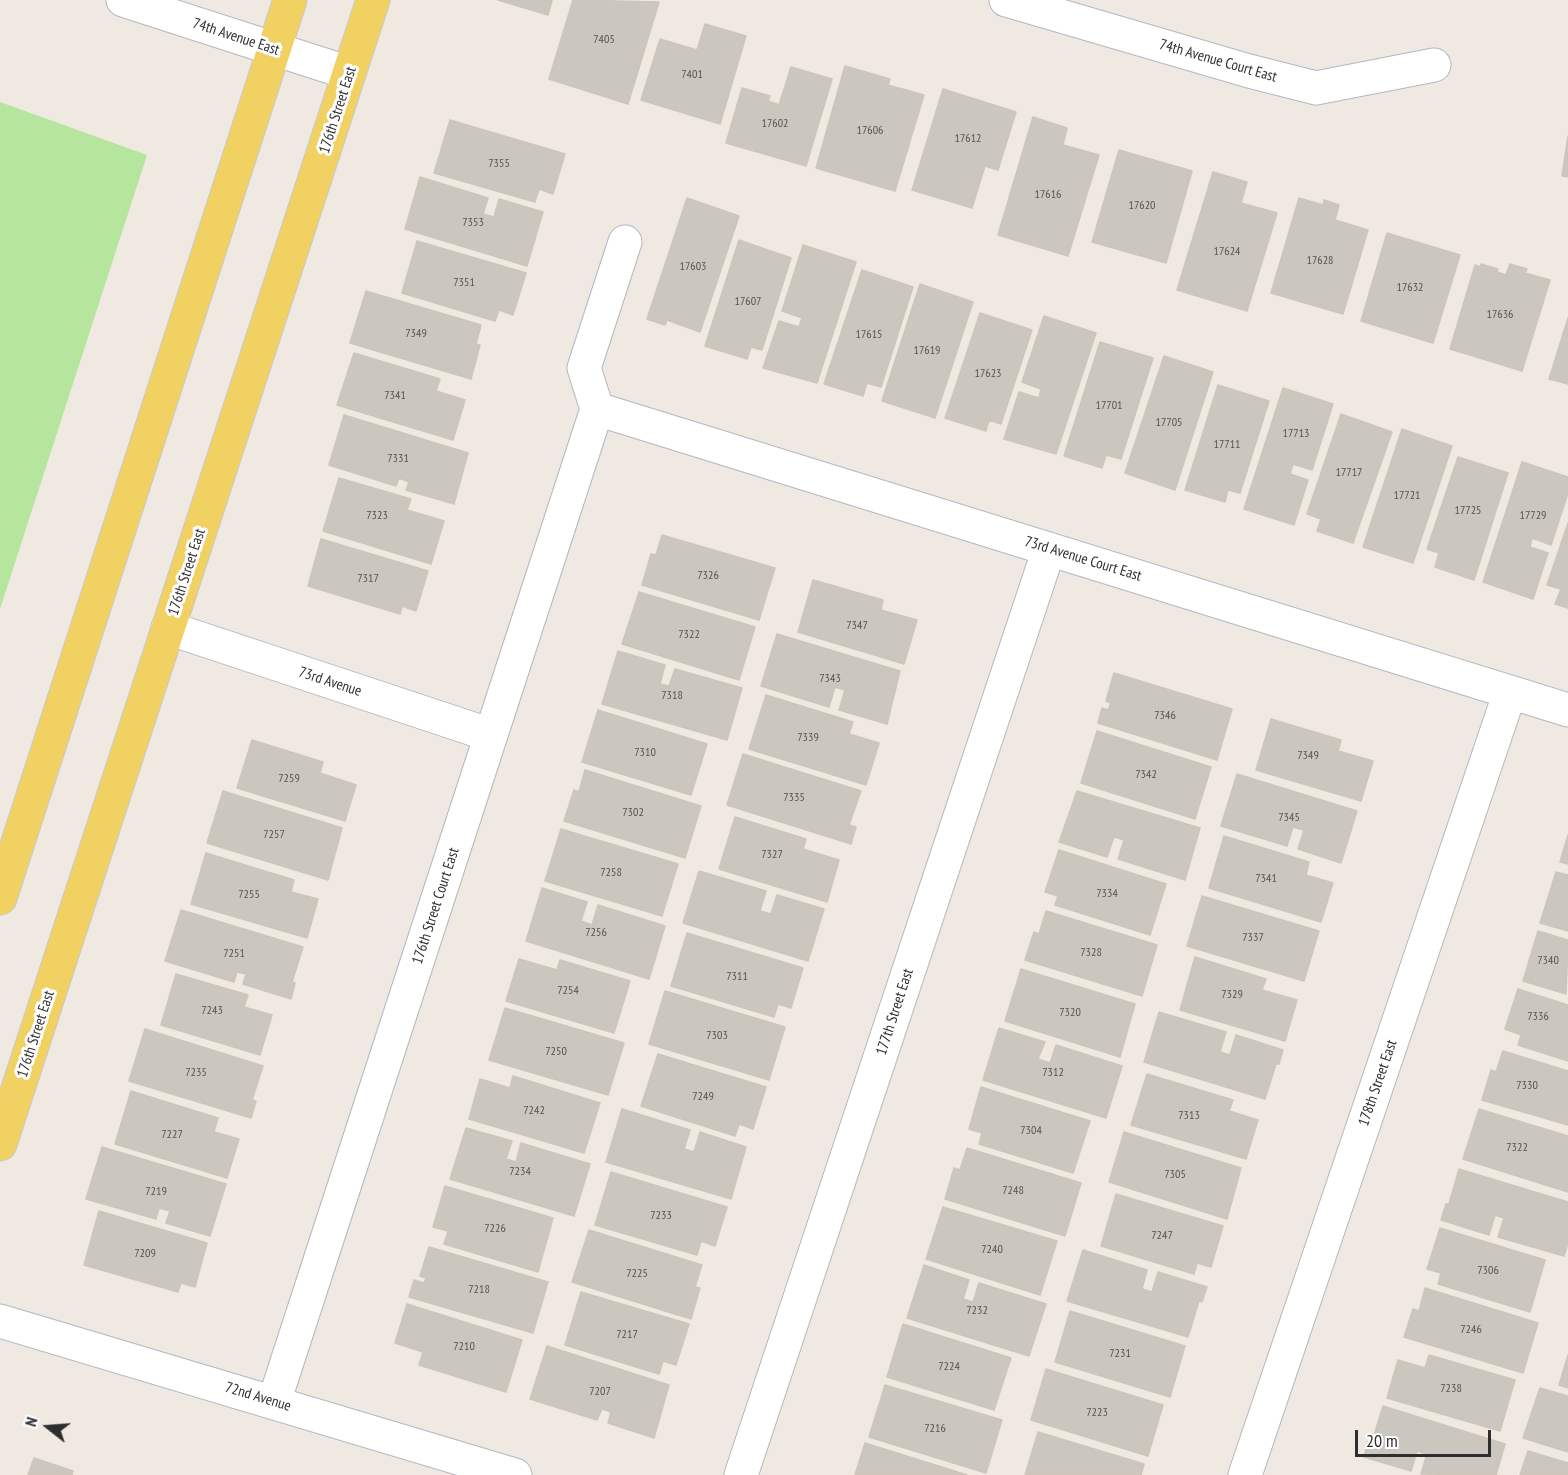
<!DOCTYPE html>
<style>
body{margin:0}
#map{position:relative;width:1568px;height:1475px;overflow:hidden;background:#efe9e1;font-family:"PT Sans Narrow",sans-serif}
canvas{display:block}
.north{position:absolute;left:18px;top:1397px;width:60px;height:60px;-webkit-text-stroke:4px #fff;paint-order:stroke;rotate:287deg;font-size:16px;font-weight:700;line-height:24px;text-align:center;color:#2e2e2e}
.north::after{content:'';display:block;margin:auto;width:21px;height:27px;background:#2e2e2e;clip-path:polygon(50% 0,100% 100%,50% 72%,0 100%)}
.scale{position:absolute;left:1355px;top:1430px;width:136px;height:27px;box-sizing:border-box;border:3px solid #2e2e2e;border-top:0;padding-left:8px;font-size:18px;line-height:21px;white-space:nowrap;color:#2e2e2e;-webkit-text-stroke:4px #fff;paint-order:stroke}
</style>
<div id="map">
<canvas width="1568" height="1475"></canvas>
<div class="north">N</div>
<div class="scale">20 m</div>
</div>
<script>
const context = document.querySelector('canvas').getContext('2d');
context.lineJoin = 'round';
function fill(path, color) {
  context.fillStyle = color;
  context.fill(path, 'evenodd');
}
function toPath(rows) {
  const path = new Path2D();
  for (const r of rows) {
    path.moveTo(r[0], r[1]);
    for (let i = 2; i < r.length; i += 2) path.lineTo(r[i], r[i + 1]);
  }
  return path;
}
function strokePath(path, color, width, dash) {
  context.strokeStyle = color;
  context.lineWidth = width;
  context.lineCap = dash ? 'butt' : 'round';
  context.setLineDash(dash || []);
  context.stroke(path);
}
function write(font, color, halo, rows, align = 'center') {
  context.font = font + ' "PT Sans Narrow",sans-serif';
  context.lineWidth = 6;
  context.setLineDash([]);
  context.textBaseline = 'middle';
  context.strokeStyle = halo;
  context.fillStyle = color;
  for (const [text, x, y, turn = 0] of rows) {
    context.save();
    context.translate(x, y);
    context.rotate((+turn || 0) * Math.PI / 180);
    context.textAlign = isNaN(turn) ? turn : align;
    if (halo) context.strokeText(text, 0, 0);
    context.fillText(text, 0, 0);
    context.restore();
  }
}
fill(toPath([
 [0,102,147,155,0,609]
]), '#b6e59e');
const building = toPath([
 [498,0,552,0,548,15,498,0],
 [573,0,659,2,628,104,549,79,573,0],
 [705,24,746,36,720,124,641,100,660,39,697,50,705,24],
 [845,66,890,79,888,85,924,95,895,191,816,168,845,66],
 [791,67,832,79,806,166,726,143,742,88,770,96,768,101,779,105,791,67],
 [943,89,1016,112,998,170,985,166,972,208,912,190,943,89],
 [1033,117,1067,128,1063,145,1099,155,1068,256,998,235,1033,117],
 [450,120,565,154,553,194,539,189,535,202,434,173,450,120],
 [1568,136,1568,177,1562,176,1568,136],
 [1119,150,1192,171,1166,263,1092,242,1119,150],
 [1213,172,1247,182,1241,203,1277,213,1247,311,1177,290,1213,172],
 [420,177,488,198,483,214,494,217,499,199,543,212,527,266,405,229,420,177],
 [687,198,739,216,700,332,667,320,665,325,647,319,687,198],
 [1299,198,1323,205,1324,200,1339,205,1335,220,1368,230,1343,314,1271,293,1299,198],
 [1387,233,1460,255,1433,343,1361,321,1387,233],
 [739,240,791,258,762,350,751,347,747,359,705,346,739,240],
 [417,241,526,273,513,315,499,310,495,321,402,293,417,241],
 [803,245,856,262,817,383,763,368,779,321,799,327,802,318,782,311,803,245],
 [1481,264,1498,269,1497,272,1506,275,1510,264,1527,269,1525,273,1550,280,1522,371,1450,349,1475,265,1480,267,1481,264],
 [862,270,913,287,881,387,867,383,863,396,824,384,862,270],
 [920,284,973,302,935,418,882,401,920,284],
 [366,291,481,325,476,344,480,345,471,379,350,343,366,291],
 [980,313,1032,330,1001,424,989,420,986,431,945,418,980,313],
 [1044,316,1096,333,1056,454,1004,439,1019,392,1039,398,1041,389,1022,382,1044,316],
 [1568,318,1568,384,1549,379,1568,318],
 [1100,342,1153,358,1121,459,1106,455,1102,468,1064,456,1100,342],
 [354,353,440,379,436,391,465,400,453,440,337,405,354,353],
 [1164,356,1213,372,1175,490,1125,473,1164,356],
 [1218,385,1269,401,1240,493,1228,490,1225,502,1185,490,1218,385],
 [1283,388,1333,404,1312,470,1293,464,1290,474,1308,480,1294,525,1244,509,1283,388],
 [1341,414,1392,432,1353,543,1317,531,1321,519,1307,514,1341,414],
 [344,415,468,453,454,504,406,490,409,482,399,478,396,486,329,465,344,415],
 [1402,429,1452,446,1413,563,1363,547,1402,429],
 [1458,457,1508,473,1474,580,1435,567,1439,553,1427,549,1458,457],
 [1522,462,1568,477,1568,493,1551,545,1532,538,1530,547,1548,553,1533,599,1483,582,1522,462],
 [339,478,411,499,407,510,444,521,431,564,323,531,339,478],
 [1568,523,1568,608,1555,604,1561,589,1547,585,1568,523],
 [662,535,775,568,759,620,642,585,651,554,656,555,662,535],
 [321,539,428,571,416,611,402,606,400,614,308,586,321,539],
 [813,580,883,600,881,610,917,620,904,664,798,632,813,580],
 [639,592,755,627,739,680,622,644,639,592],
 [777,634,900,671,887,724,839,710,845,690,835,687,829,707,761,686,777,634],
 [618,651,665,665,660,684,669,686,675,669,742,688,727,740,602,704,618,651],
 [1114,673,1232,709,1217,760,1098,723,1102,708,1108,710,1111,703,1106,701,1114,673],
 [766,695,853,722,849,734,879,743,866,785,749,749,766,695],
 [598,710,707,744,691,795,582,762,598,710],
 [1271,719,1341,740,1338,751,1373,761,1361,801,1256,770,1271,719],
 [1097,731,1211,767,1195,819,1081,783,1097,731],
 [252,740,323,762,320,773,356,785,345,821,237,788,252,740],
 [743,754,861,791,849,825,856,827,851,844,727,805,743,754],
 [585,770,701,806,685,858,564,821,574,790,579,792,585,770],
 [1237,774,1357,811,1341,863,1298,849,1304,830,1293,827,1287,846,1221,826,1237,774],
 [223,791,342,828,328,880,207,843,223,791],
 [1077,791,1200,828,1185,880,1118,859,1124,840,1114,837,1107,857,1059,842,1077,791],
 [735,817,806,839,803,849,839,860,827,902,719,869,735,817],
 [561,829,678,864,662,916,545,881,561,829],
 [1568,835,1568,864,1560,862,1568,835],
 [1224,836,1309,862,1306,875,1333,883,1321,922,1209,888,1224,836],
 [1059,850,1166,884,1150,935,1055,905,1058,896,1045,892,1059,850],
 [206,853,294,880,291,892,318,899,307,938,191,904,206,853],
 [699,871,766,891,760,911,771,914,777,895,824,909,808,961,683,923,699,871],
 [1556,872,1568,875,1568,931,1540,923,1556,872],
 [542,888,587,902,581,921,592,925,598,905,665,926,649,979,526,941,542,888],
 [1202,896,1319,931,1304,981,1187,946,1202,896],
 [181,910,303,947,292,982,295,983,291,999,243,984,246,974,237,972,234,982,165,961,181,910],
 [1046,911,1157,945,1142,996,1025,960,1034,932,1039,934,1046,911],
 [1538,931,1568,940,1566,994,1523,981,1538,931],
 [687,933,803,968,791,1008,778,1004,774,1017,671,986,687,933],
 [1195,957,1266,979,1262,990,1297,1000,1285,1041,1180,1010,1195,957],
 [519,959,557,970,560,960,630,981,614,1033,506,1001,519,959],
 [1021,969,1135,1004,1120,1057,1005,1021,1021,969],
 [176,974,248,995,244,1007,272,1015,260,1055,161,1025,176,974],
 [1518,989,1568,1005,1568,1061,1518,1045,1521,1035,1505,1029,1518,989],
 [665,991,785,1027,769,1080,649,1044,665,991],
 [505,1008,624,1043,608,1095,489,1060,505,1008],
 [1159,1012,1226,1032,1220,1052,1230,1055,1236,1035,1283,1050,1279,1064,1276,1064,1265,1099,1144,1062,1159,1012],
 [999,1028,1045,1042,1038,1059,1050,1063,1056,1045,1122,1066,1106,1118,983,1080,999,1028],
 [145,1029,263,1066,252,1100,256,1101,251,1118,129,1081,145,1029],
 [1503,1051,1568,1071,1568,1125,1482,1100,1491,1070,1496,1072,1503,1051],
 [658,1054,766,1087,753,1129,739,1124,735,1136,641,1106,658,1054],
 [1147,1074,1233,1100,1229,1111,1258,1120,1246,1159,1131,1125,1147,1074],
 [513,1076,600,1103,584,1153,469,1119,480,1079,510,1088,513,1076],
 [981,1087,1090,1121,1073,1173,979,1144,982,1133,969,1129,981,1087],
 [131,1091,218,1118,214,1132,239,1139,227,1178,115,1144,131,1091],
 [622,1109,690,1130,684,1149,694,1152,700,1132,746,1147,731,1199,606,1162,622,1109],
 [1479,1109,1568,1136,1568,1192,1463,1159,1479,1109],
 [466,1128,512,1141,506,1159,516,1162,521,1143,590,1164,574,1216,450,1179,466,1128],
 [1124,1132,1241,1168,1227,1219,1109,1182,1124,1132],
 [102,1147,226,1184,210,1236,166,1223,170,1211,159,1208,156,1219,86,1199,102,1147],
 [967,1148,1081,1183,1065,1236,945,1199,954,1168,960,1170,967,1148],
 [1459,1169,1568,1202,1568,1243,1564,1256,1498,1237,1504,1218,1495,1215,1489,1235,1441,1220,1446,1204,1449,1204,1459,1169],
 [611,1172,727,1207,715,1246,701,1241,697,1255,595,1225,611,1172],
 [445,1186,553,1218,538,1272,444,1244,448,1231,433,1227,445,1186],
 [1116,1194,1223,1226,1211,1267,1197,1263,1194,1274,1101,1246,1116,1194],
 [943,1207,1057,1241,1040,1295,926,1259,943,1207],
 [99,1211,207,1243,195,1287,181,1283,178,1292,84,1265,99,1211],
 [1440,1228,1545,1260,1530,1312,1438,1284,1441,1273,1427,1269,1440,1228],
 [589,1230,702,1265,695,1287,700,1288,691,1319,572,1282,589,1230],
 [429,1247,548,1282,533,1333,409,1297,414,1280,424,1283,426,1278,420,1276,429,1247],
 [1083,1250,1147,1270,1142,1289,1152,1292,1158,1272,1207,1287,1202,1302,1199,1301,1188,1337,1067,1301,1083,1250],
 [924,1265,969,1280,963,1299,973,1302,979,1283,1046,1304,1029,1356,907,1318,924,1265],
 [1425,1288,1538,1323,1523,1373,1404,1337,1413,1309,1419,1311,1425,1288],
 [581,1292,689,1324,676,1365,663,1361,659,1374,565,1345,581,1292],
 [407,1304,522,1340,506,1392,419,1365,423,1352,395,1343,407,1304],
 [1070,1311,1185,1346,1170,1397,1055,1362,1070,1311],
 [903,1324,1011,1358,994,1410,887,1377,903,1324],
 [547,1346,669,1385,654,1438,608,1423,611,1412,602,1409,597,1420,530,1399,547,1346],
 [1429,1355,1515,1380,1500,1431,1387,1398,1398,1360,1425,1368,1429,1355],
 [1568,1355,1568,1388,1559,1385,1568,1355],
 [1046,1369,1163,1405,1148,1456,1031,1420,1046,1369],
 [885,1385,1002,1420,986,1473,869,1437,885,1385],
 [1540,1388,1568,1396,1568,1452,1523,1438,1540,1388],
 [1383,1406,1505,1444,1496,1475,1421,1474,1427,1454,1417,1451,1411,1471,1364,1457,1368,1441,1372,1442,1383,1406],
 [1038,1432,1144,1464,1141,1475,1025,1475,1038,1432],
 [865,1443,967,1475,855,1475,865,1443],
 [1528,1451,1568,1463,1568,1475,1520,1475,1528,1451],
 [34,1458,73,1471,72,1475,28,1475,34,1458]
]);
fill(building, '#cbc7bf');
strokePath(building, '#cbc5ba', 1.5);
const minor = toPath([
 [123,0,349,73],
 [1006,0,1249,71,1316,88,1434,65],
 [597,409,1568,710],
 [597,409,584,368,625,242],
 [168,628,491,735],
 [0,1321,515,1475],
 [274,1402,597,409],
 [741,1475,1049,549],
 [1245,1475,1510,692]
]);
const major = toPath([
 [0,898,290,0],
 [0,1144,373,0]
]);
strokePath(minor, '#b4b7c1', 35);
strokePath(major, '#c9c9c9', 35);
strokePath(minor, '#fff', 33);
strokePath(major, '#f2d163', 33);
write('12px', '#555452', null, [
 ["7405",604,40],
 ["7401",692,75],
 ["17602",775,124],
 ["17606",870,131],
 ["17612",968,139],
 ["7355",499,164],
 ["17616",1048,195],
 ["17620",1142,206],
 ["7353",473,223],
 ["17624",1227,252],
 ["17628",1320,261],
 ["17603",693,267],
 ["7351",464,283],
 ["17632",1410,288],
 ["17607",748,302],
 ["17636",1500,315],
 ["7349",416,334],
 ["17615",869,335],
 ["17619",927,351],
 ["17623",988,374],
 ["7341",395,396],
 ["17701",1109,406],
 ["17705",1169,423],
 ["17713",1296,434],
 ["17711",1227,445],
 ["7331",398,459],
 ["17717",1349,473],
 ["17721",1407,496],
 ["17725",1468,511],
 ["7323",377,516],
 ["17729",1533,516],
 ["7326",708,576],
 ["7317",368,579],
 ["7347",857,626],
 ["7322",689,635],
 ["7343",830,679],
 ["7318",672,696],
 ["7346",1165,716],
 ["7339",808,738],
 ["7310",645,753],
 ["7349",1308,756],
 ["7342",1146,775],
 ["7259",289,779],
 ["7335",794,798],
 ["7302",633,813],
 ["7345",1289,818],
 ["7257",274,835],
 ["7327",772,855],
 ["7258",611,873],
 ["7341",1266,879],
 ["7334",1107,894],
 ["7255",249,895],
 ["7256",596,933],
 ["7337",1253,938],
 ["7328",1091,953],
 ["7251",234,954],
 ["7340",1548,961],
 ["7311",737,977],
 ["7254",568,991],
 ["7329",1232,995],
 ["7243",212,1011],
 ["7320",1070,1013],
 ["7336",1538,1017],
 ["7303",717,1036],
 ["7250",556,1052],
 ["7235",196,1073],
 ["7312",1053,1073],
 ["7330",1527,1086],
 ["7249",703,1097],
 ["7242",534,1111],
 ["7313",1189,1116],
 ["7304",1031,1131],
 ["7227",172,1135],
 ["7322",1517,1148],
 ["7234",520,1172],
 ["7305",1175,1175],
 ["7248",1013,1191],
 ["7219",156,1192],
 ["7233",661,1216],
 ["7226",495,1229],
 ["7247",1162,1236],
 ["7240",992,1250],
 ["7209",145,1254],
 ["7306",1488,1271],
 ["7225",637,1274],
 ["7218",479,1290],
 ["7232",977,1311],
 ["7246",1471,1330],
 ["7217",627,1335],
 ["7210",464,1347],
 ["7231",1120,1354],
 ["7224",949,1367],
 ["7238",1451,1389],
 ["7207",600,1392],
 ["7223",1097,1413],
 ["7216",935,1429]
]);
write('15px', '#2e2e2e', '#fff', [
 ["74th Avenue East",236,37,18],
 ["74th Avenue Court East",1218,61,16],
 ["176th Street East",338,110,-72],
 ["73rd Avenue Court East",1083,559,17],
 ["176th Street East",187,572,-72],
 ["73rd Avenue",330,682,18],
 ["176th Street Court East",436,906,-72],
 ["177th Street East",895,1012,-72],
 ["176th Street East",36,1034,-72],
 ["178th Street East",1378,1083,-71],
 ["72nd Avenue",258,1397,17]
]);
</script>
